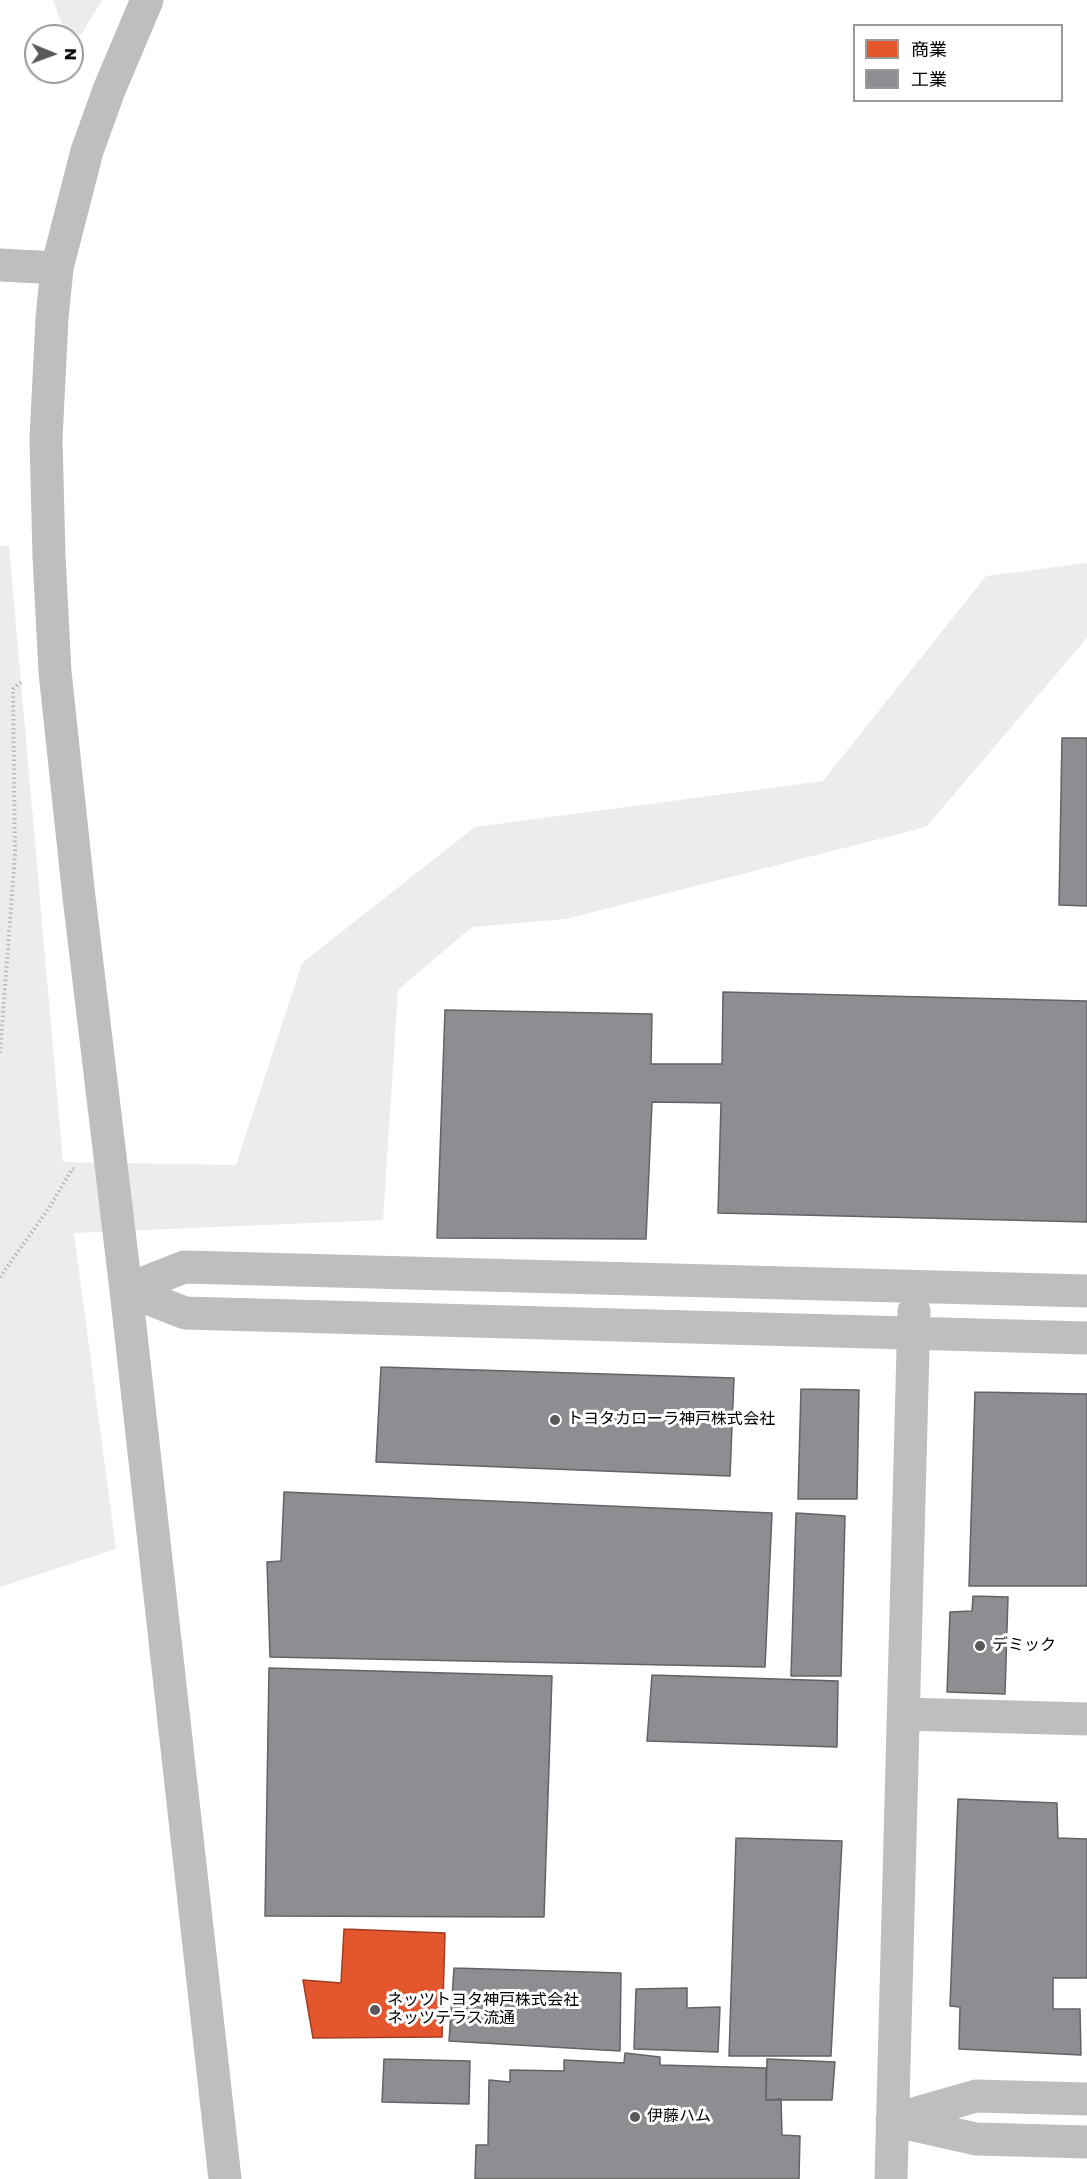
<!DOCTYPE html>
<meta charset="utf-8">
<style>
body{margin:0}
#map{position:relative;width:1087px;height:2179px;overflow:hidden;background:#fff;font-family:Poppins,"Noto Sans JP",sans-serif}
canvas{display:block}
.legend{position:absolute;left:853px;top:24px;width:210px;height:78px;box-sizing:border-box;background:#fff;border:2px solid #999;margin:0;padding:8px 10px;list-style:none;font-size:18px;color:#000}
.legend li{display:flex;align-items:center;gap:12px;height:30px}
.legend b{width:30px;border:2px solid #999}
.north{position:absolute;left:24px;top:24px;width:60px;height:60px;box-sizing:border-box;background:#fff;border:2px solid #999;border-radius:50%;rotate:91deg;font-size:16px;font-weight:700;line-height:24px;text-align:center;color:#000}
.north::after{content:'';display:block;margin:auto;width:21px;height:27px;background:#595959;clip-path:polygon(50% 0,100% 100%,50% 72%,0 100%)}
</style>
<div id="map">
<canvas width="1087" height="2179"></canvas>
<ul class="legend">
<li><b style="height:16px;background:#e4572e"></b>商業</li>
<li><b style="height:16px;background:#8d8d92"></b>工業</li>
</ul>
<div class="north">N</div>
</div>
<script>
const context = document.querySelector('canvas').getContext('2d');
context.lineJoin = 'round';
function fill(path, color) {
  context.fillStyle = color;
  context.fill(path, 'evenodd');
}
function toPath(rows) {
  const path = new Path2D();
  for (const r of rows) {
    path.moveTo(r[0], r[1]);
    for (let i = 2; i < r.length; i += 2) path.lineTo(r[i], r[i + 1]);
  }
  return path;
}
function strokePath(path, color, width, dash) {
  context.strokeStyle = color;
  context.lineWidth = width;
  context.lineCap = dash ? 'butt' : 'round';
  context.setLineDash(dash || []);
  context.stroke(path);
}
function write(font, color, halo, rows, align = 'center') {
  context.font = font + ' Poppins,"Noto Sans JP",sans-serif';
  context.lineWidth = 6;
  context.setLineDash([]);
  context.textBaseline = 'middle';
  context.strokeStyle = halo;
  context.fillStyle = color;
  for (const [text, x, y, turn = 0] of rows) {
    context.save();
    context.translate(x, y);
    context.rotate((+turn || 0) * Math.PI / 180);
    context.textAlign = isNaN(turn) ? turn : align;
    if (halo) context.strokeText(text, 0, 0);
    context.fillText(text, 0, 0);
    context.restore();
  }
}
fill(toPath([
 [53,0,102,0,81,35,63,27],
 [0,546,9,546,63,1162,236,1165,302,963,475,827,823,781,986,576,1087,563,1087,638,926,827,566,919,472,927,398,990,383,1220,74,1233,116,1549,0,1587]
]), '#ececec');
const shops = toPath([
 [344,1929,445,1933,442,2037,313,2038,303,1980,341,1983,344,1929]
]);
fill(shops, '#e4572e');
strokePath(shops, '#a03d20', 1.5);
const industry = toPath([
 [1062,738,1087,738,1087,906,1059,905,1062,738],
 [723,992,1087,1001,1087,1222,718,1213,721,1103,652,1102,646,1239,437,1238,445,1010,652,1014,651,1064,722,1064,723,992],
 [381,1367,734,1378,730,1476,376,1462,381,1367],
 [801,1389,859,1390,857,1499,798,1499,801,1389],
 [975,1392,1087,1394,1087,1586,969,1586,975,1392],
 [284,1492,772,1513,765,1667,270,1657,267,1562,281,1561,284,1492],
 [796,1513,845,1516,841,1676,791,1676,796,1513],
 [973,1596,1008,1597,1005,1694,947,1692,950,1612,972,1611,973,1596],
 [269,1668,552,1676,544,1917,265,1916,269,1668],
 [652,1675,838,1681,837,1747,647,1741,652,1675],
 [958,1799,1057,1803,1058,1838,1087,1839,1087,1978,1053,1978,1053,2009,1080,2009,1081,2055,959,2049,960,2007,950,2006,958,1799],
 [736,1838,842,1841,831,2056,729,2056,736,1838],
 [454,1968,621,1973,620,2051,449,2041,454,1968],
 [687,1988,687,2008,720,2007,718,2052,634,2049,636,1989,687,1988],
 [625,2053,660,2057,660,2065,766,2068,766,2100,781,2099,782,2135,800,2136,799,2179,475,2179,476,2145,488,2145,489,2080,510,2082,510,2070,564,2071,564,2060,624,2063,625,2053],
 [384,2059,470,2061,469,2104,382,2102,384,2059],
 [767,2059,835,2062,832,2100,766,2100,767,2059]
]);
fill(industry, '#8d8d92');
strokePath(industry, '#636366', 1.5);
strokePath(toPath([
 [0,1053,15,855,13,689,21,682],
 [0,1277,49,1208,72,1169,76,1169]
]), '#b9b9b9', 4, [1.5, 3]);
strokePath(toPath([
 [147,0,109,90,87,151,57,268,52,318,46,439,49,556,55,672,79,897,126,1290,225,2179],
 [0,265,57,268],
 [126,1290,184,1267,1087,1291],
 [126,1290,185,1313,1087,1338],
 [904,1714,1087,1719],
 [892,2120,976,2096,1087,2099],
 [896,2121,976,2139,1087,2142],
 [891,2179,914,1311]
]), '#bebebe', 33);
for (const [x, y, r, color] of [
 [555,1420,6,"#595959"],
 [980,1646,6,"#595959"],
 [375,2010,6,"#595959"],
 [635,2117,6,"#595959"]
]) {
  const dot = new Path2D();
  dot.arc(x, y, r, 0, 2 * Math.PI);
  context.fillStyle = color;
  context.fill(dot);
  strokePath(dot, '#fff', 2);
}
write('16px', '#000', '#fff', [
 ["トヨタカローラ神戸株式会社",567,1420],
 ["デミック",992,1646],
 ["ネッツトヨタ神戸株式会社",387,2001],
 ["ネッツテラス流通",387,2019],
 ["伊藤ハム",647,2117]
], 'left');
</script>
